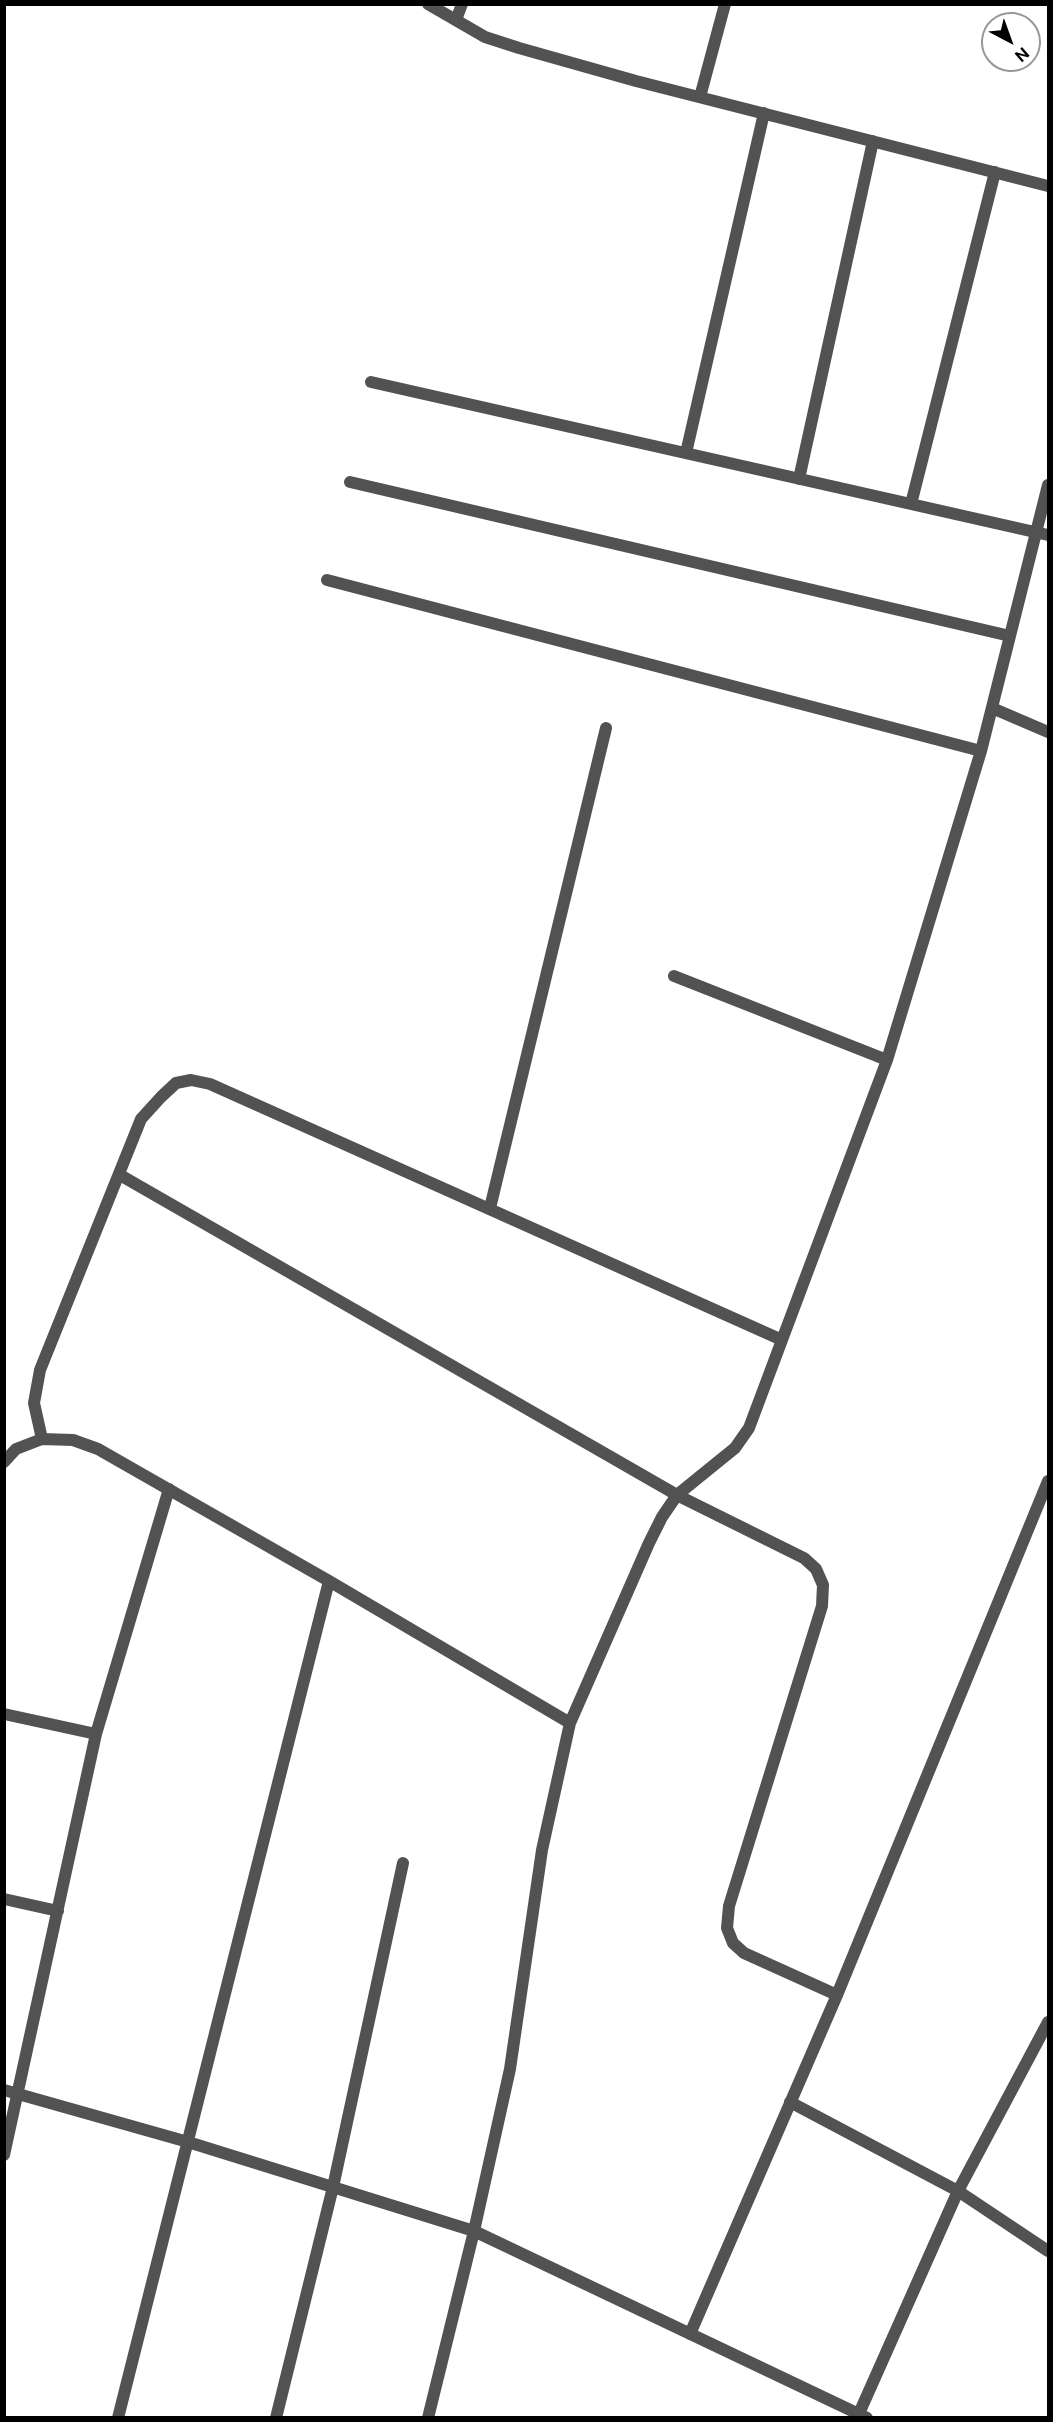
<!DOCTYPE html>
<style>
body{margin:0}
#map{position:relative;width:1053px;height:2422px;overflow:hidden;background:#fff;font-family:"Public Sans",sans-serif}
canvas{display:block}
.frame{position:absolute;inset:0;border:6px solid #000;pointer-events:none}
.north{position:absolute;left:981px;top:12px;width:60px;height:60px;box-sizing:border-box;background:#fff;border:2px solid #999;border-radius:50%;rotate:139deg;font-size:16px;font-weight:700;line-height:24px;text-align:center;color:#000}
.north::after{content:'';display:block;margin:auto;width:21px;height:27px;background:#000;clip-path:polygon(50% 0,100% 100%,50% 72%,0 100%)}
</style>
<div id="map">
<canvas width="1053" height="2422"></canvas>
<div class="frame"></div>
<div class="north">N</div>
</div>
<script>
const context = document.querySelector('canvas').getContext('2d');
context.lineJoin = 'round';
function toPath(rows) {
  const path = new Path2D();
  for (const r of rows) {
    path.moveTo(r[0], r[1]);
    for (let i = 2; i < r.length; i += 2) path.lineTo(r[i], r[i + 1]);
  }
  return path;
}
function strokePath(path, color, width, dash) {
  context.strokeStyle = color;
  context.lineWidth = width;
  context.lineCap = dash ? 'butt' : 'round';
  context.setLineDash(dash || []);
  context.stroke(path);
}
strokePath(toPath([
 [428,4,485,37,519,48,636,81,1048,186],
 [456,20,462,4],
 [700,97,725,4],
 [371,382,1048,535],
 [686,453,764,113],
 [799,479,873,141],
 [350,482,1010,636],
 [911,504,995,172],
 [327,580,981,751],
 [992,708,1048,732],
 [674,976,887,1060],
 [120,1175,677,1495,804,1558,816,1569,823,1585,822,1606,729,1906,727,1928,733,1943,744,1953,837,1995],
 [490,1208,606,728],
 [42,1439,34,1403,40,1370,141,1119,161,1097,176,1083,191,1080,210,1084,782,1340],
 [4,1462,16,1449,42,1439,73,1440,98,1449,329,1581,570,1723],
 [4,1714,96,1734],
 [4,1899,58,1911],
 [4,2090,188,2142,474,2231,867,2418],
 [790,2102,958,2191,1048,2251],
 [4,2155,96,1734,169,1489],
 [690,2334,837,1995,1048,1481],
 [118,2418,329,1581],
 [276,2418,333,2187,403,1863],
 [428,2418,474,2231,510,2069,542,1850,570,1723,649,1543,662,1517,677,1495,735,1448,749,1428,887,1060,981,751,1048,485],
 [857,2418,958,2191,1048,2022]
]), '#525252', 12);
</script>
